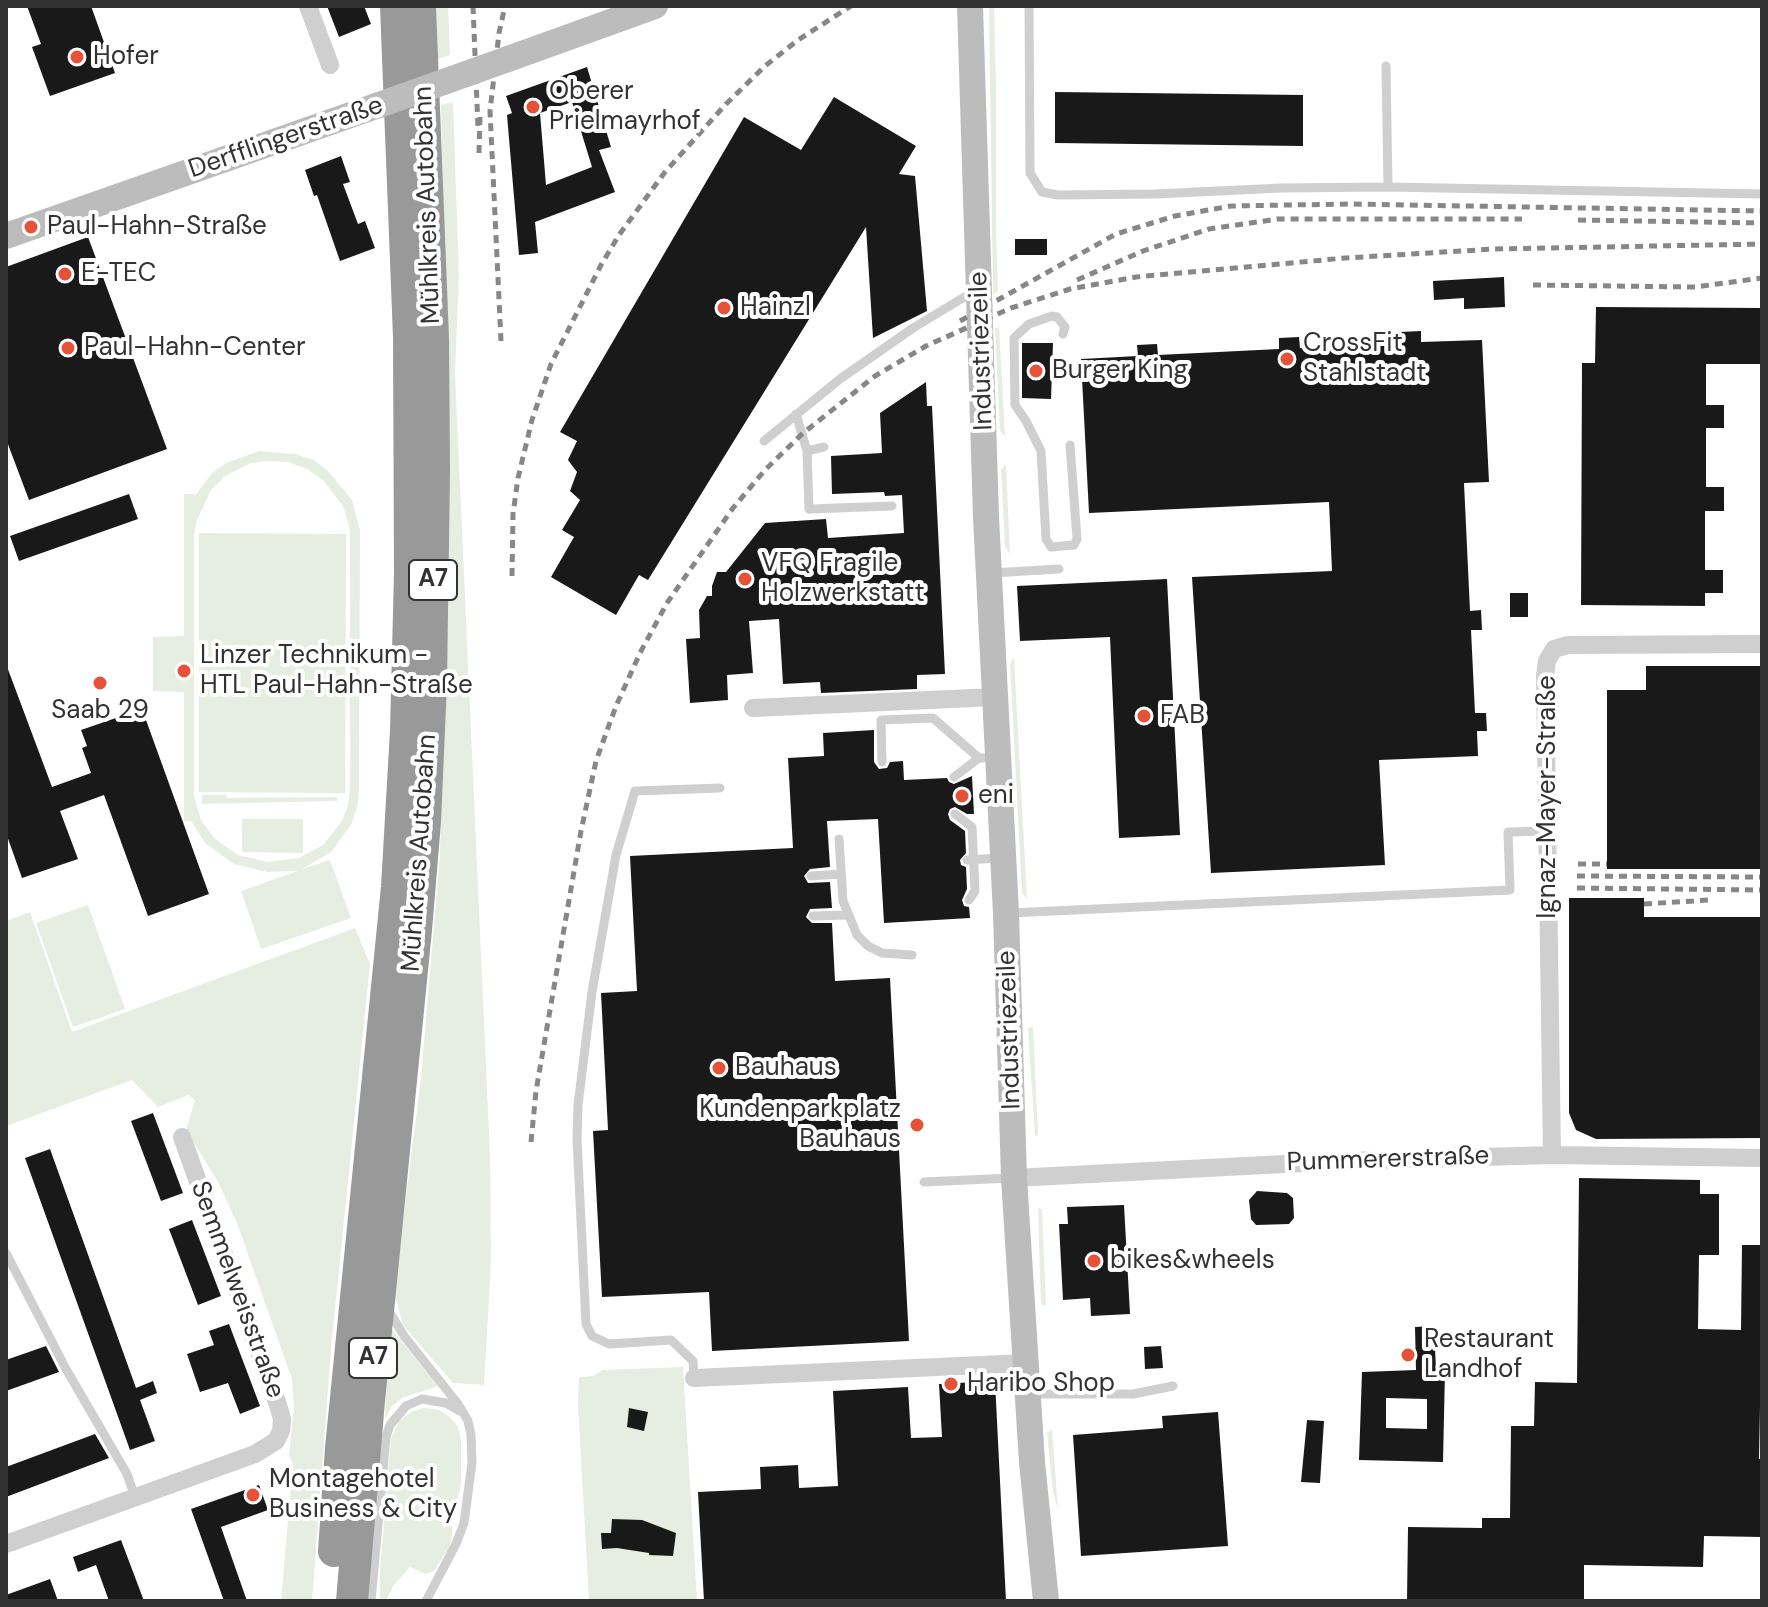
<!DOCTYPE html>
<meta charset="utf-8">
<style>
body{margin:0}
#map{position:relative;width:1768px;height:1607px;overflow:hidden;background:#fff;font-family:"DM Sans",sans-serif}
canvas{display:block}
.frame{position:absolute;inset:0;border:8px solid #323232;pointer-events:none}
</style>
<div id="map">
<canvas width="1768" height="1607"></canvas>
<div class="frame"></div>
</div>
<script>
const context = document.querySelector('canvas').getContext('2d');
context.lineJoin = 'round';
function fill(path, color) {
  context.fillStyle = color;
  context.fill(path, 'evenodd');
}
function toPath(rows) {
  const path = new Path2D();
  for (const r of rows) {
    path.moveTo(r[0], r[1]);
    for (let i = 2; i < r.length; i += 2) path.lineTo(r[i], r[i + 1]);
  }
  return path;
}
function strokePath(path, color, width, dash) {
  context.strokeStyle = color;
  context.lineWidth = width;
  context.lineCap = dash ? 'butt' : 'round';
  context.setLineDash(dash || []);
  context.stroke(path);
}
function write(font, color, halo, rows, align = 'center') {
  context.font = font + ' "DM Sans",sans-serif';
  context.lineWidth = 8;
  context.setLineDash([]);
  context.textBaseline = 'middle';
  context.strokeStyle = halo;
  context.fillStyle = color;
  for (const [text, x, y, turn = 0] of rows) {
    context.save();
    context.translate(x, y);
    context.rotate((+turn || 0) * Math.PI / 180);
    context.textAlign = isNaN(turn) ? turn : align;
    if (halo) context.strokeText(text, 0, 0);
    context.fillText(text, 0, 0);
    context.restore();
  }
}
fill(toPath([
 [436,6,448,6,450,55,438,59],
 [989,6,994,6,996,85,996,231,998,291,993,294],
 [453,102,459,276,455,373,490,1156,491,1262,484,1385,453,1383,403,1325,394,1292,421,1078,440,855,449,482,441,105],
 [999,327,1005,436,1000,431,995,328],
 [259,451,295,454,314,460,329,472,352,500,360,530,359,791,357,808,351,825,331,852,302,869,330,860,351,918,261,949,241,891,298,871,267,872,234,864,206,844,191,821,184,821,184,692,153,691,153,637,184,636,184,494,194,494,195,496,212,473,226,463],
 [267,461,288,462,307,469,323,480,343,506,350,530,350,790,348,805,342,821,323,845,299,858,268,862,238,855,215,839,201,820,194,796,194,534,197,520,211,490,225,476,251,463],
 [1006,464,1010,554,1005,547,1001,470],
 [199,533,346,534,345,793,199,792],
 [1014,657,1027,899,1022,893,1010,664],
 [202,795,226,795,227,798,337,797,337,801,202,804],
 [242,819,303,819,303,853,242,852],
 [88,905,125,1009,73,1027,36,923],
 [30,912,72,1032,355,928,370,964,331,1348,312,1601,281,1601,293,1464,289,1455,294,1408,292,1379,237,1223,217,1180,186,1130,195,1100,188,1095,158,1107,132,1080,6,1126,6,921],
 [1033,1027,1038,1135,1035,1136,1028,1028],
 [1038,1208,1042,1209,1046,1305,1041,1305],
 [390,1327,438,1386,402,1398,391,1407,385,1419],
 [683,1367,697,1601,589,1601,578,1405,579,1377,593,1376,603,1370],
 [424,1408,439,1410,450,1417,458,1427,461,1440,461,1484,452,1523,452,1536,450,1546,434,1571,425,1574,410,1567,393,1586,386,1601,380,1601,380,1571,391,1439,399,1421,413,1411],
 [1052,1429,1058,1510,1053,1492,1047,1433]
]), '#e5eee1');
fill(toPath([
 [27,6,91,6,115,73,50,96,32,47,41,44],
 [327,6,364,6,371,24,339,37],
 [587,67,611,147,599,150,615,192,535,222,538,253,519,255,507,115,512,113,506,96],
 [572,102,592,167,546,185,540,113],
 [1055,92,1303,95,1303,146,1055,143],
 [834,97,916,146,899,174,915,176,927,311,873,338,866,227,648,580,639,575,616,615,551,577,574,537,562,530,580,500,570,491,577,472,568,460,577,441,560,432,744,117,801,150],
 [341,156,350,182,343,184,358,224,365,221,375,248,340,261,317,195,314,196,305,170],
 [88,237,167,449,29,500,6,439,6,267],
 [1015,239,1047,239,1047,255,1015,255],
 [1504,277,1505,307,1464,309,1464,298,1434,300,1433,281],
 [1596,307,1762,308,1762,364,1706,364,1706,405,1724,405,1724,428,1706,428,1706,487,1724,487,1724,511,1705,511,1705,570,1723,570,1723,593,1705,593,1705,606,1581,605,1582,363,1595,363],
 [1421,331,1421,342,1482,340,1489,482,1464,483,1470,611,1481,610,1482,630,1471,630,1475,713,1486,713,1487,731,1477,731,1478,756,1379,760,1385,865,1211,873,1192,577,1332,571,1329,502,1089,513,1081,359,1138,356,1137,345,1157,344,1158,355,1279,349,1279,338,1299,337,1300,348,1401,344,1400,332],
 [1022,343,1053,343,1051,399,1022,398],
 [926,382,927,406,932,406,945,674,917,675,917,689,821,693,820,682,783,684,779,619,749,621,753,673,727,675,728,700,690,703,686,639,700,638,699,610,707,596,712,596,712,586,717,572,726,572,765,523,826,519,828,538,904,533,902,495,885,496,884,492,832,494,831,456,882,453,880,413],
 [129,494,138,519,19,561,10,536],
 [1167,579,1180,835,1119,838,1110,637,1020,641,1017,586],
 [1510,593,1528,593,1528,617,1510,617],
 [6,664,52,787,91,773,82,748,87,746,81,730,142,709,209,894,148,916,104,795,60,811,78,859,22,878,6,833],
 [1646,666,1762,666,1762,869,1607,869,1607,690,1646,690],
 [874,730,874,762,879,769,887,768,890,762,903,761,904,780,947,778,949,782,954,784,972,776,974,814,967,814,955,807,950,809,948,814,950,820,965,831,966,853,960,860,961,865,966,867,967,889,962,900,964,906,969,907,970,918,884,923,878,819,827,821,830,867,810,869,804,876,808,883,830,882,832,908,810,909,806,917,812,923,832,923,835,981,890,978,909,1341,712,1351,709,1292,602,1297,593,1131,608,1130,601,993,637,991,630,856,793,848,788,758,824,756,823,733],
 [1569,898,1644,898,1644,917,1762,917,1762,1138,1596,1139,1576,1130,1569,1113],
 [153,1113,183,1193,161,1201,131,1121],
 [50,1149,136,1388,153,1381,157,1393,140,1400,155,1441,130,1450,25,1158],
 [1579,1178,1700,1180,1700,1194,1719,1194,1719,1255,1699,1255,1698,1329,1741,1330,1742,1245,1762,1245,1762,1407,1760,1407,1759,1459,1762,1459,1762,1537,1704,1536,1703,1567,1584,1565,1584,1601,1407,1601,1408,1527,1482,1528,1482,1518,1510,1518,1511,1426,1534,1426,1535,1382,1577,1383],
 [1257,1191,1287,1193,1293,1198,1294,1218,1289,1224,1256,1225,1251,1219,1249,1200],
 [1124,1205,1130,1314,1091,1316,1090,1298,1063,1300,1059,1224,1068,1224,1067,1207],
 [192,1220,221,1296,198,1305,169,1229],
 [229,1324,260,1406,240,1414,228,1383,200,1392,187,1354,214,1345,209,1331],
 [1434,1326,1436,1370,1445,1370,1443,1462,1359,1460,1362,1372,1416,1370,1415,1327],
 [1386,1398,1427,1399,1427,1429,1386,1428],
 [46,1346,59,1372,6,1391,6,1360],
 [1161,1346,1163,1368,1145,1369,1144,1347],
 [995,1381,1006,1601,704,1601,698,1492,761,1489,760,1467,798,1465,799,1488,838,1486,833,1391,908,1387,911,1438,942,1437,939,1384],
 [629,1408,648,1412,644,1431,627,1427],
 [1218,1412,1228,1546,1081,1556,1073,1435,1163,1428,1162,1416],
 [1307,1420,1324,1421,1320,1483,1301,1482],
 [95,1434,109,1458,6,1497,6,1467],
 [259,1485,268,1510,221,1527,247,1601,224,1601,191,1509],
 [612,1519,642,1520,676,1533,673,1556,649,1555,649,1553,617,1548,602,1549,601,1533,611,1533],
 [121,1540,144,1601,109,1601,96,1565,78,1572,73,1557],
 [50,1579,58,1601,6,1601,6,1595]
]), '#191919');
strokePath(toPath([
 [1029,6,1030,173,1042,192,1058,195,1155,194,1281,188,1388,187,1762,194],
 [1386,66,1388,187],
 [1063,334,1065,327,1057,317,1052,316,1029,324,1014,338,1015,405,1026,421,1041,451,1046,539,1051,547,1074,545,1077,539,1070,445],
 [796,414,807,451,809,509,892,506],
 [764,441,840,379,913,328,976,290],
 [807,451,824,447],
 [992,573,1059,569],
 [882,762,881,720,933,718,979,758],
 [954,777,979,758,983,758],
 [955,814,972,827,975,891,969,900],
 [839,839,843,901,857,935,868,946,882,953,912,955],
 [967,860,999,858],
 [811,876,841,874],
 [1009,913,1510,890,1508,832,1548,831],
 [813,916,848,915],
 [924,1182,1011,1178],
 [6,1253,66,1369,127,1474,135,1497],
 [388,1309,404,1336,458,1404,468,1421,471,1435,472,1463,464,1523,456,1544,426,1601],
 [694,1378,693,1361,671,1340,609,1344,592,1336,586,1324,577,1139,578,1105,592,992,616,855,635,791,720,788],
 [1031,1394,1133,1394,1173,1386],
 [371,1601,386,1437,390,1425,406,1406,422,1399,446,1403,460,1411]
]), '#cfcfcf', 9);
strokePath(toPath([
 [308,6,330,65],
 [753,708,995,697],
 [1552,1155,1545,676,1547,661,1554,649,1568,645,1762,644],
 [1014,1178,1343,1161,1552,1155,1762,1158],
 [694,1378,1026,1363],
 [6,1544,255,1454,276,1441,281,1431,282,1419,278,1405,182,1137]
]), '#cfcfcf', 18);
strokePath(toPath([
 [970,6,986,517,1006,913,1014,1178,1032,1462,1046,1601],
 [508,59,655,6],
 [6,236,379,105]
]), '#bcbcbc', 26);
strokePath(toPath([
 [334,1551,341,1448,397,887,406,731,410,573,409,337,396,6],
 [352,1601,369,1401,416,930,425,822,431,683,434,472,433,339,420,6]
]), '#999', 32);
strokePath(toPath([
 [473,6,478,128],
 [479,153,480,117],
 [1578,220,1762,223],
 [1077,280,1143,251,1209,229,1278,219,1522,219],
 [1533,285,1695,287,1762,278],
 [960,321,1116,234,1175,216,1231,206,1349,204,1762,211],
 [501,341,490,111,499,33,505,6],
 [512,576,513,514,518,478,532,420,551,364,601,265,619,235,665,172,726,104,765,66,798,40,851,6],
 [1578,864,1607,864],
 [1577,876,1762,877],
 [1577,888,1762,890],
 [1644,904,1708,900],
 [531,1142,536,1091,581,831,596,761,616,706,640,653,667,603,733,508,765,470,802,434,875,376,926,346,1011,308,1070,289,1136,277,1345,258,1495,249,1762,244]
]), '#878787', 5, [8, 6]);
strokePath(toPath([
 [379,105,508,59]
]), '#bcbcbc', 26);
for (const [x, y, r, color] of [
 [77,57,8,"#e55238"],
 [533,107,8,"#e55238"],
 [31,227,8,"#e55238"],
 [65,274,8,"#e55238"],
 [724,308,8,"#e55238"],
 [68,348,8,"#e55238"],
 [1287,359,8,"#e55238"],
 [1036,371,8,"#e55238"],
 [745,579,8,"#e55238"],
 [184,671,8,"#e55238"],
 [100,683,8,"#e55238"],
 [1144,716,8,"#e55238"],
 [962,796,8,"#e55238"],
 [719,1068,8,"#e55238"],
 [917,1125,8,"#e55238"],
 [1094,1261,8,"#e55238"],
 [1408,1355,8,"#e55238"],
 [951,1384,8,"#e55238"],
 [253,1495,8,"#e55238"]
]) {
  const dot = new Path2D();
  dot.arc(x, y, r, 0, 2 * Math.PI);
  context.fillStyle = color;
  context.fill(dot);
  strokePath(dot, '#fff', 3);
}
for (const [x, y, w] of [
 [433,580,48],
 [373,1358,48]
]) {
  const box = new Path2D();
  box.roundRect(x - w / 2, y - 20, w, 40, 6);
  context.fillStyle = '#fff';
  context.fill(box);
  strokePath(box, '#323232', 2);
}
write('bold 24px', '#323232', null, [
 ["A7",433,580],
 ["A7",373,1358]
]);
write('26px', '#323232', '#fff', [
 ["Hofer",93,57],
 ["Oberer",549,92],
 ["Prielmayrhof",549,122],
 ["Paul-Hahn-Straße",47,227],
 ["E-TEC",81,274],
 ["Hainzl",740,308],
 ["CrossFit",1303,344],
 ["Stahlstadt",1303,374],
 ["Paul-Hahn-Center",84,348],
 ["Burger King",1052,371],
 ["VFQ Fragile",761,564],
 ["Holzwerkstatt",761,594],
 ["Linzer Technikum -",200,656],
 ["HTL Paul-Hahn-Straße",200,686],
 ["Saab 29",100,711,"center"],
 ["FAB",1160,716],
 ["eni",978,796],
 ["Bauhaus",735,1068],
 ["Kundenparkplatz",901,1110,"right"],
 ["Bauhaus",901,1140,"right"],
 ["bikes&wheels",1110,1261],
 ["Restaurant",1424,1340],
 ["Landhof",1424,1370],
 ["Haribo Shop",967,1384],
 ["Montagehotel",269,1480],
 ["Business & City",269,1510]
], 'left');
write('26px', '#323232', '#fff', [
 ["Derfflingerstraße",286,138,-19],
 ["Mühlkreis Autobahn",428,205,-92],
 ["Industriezeile",982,351,-92],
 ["Ignaz-Mayer-Straße",1548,797,-90],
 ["Mühlkreis Autobahn",420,853,-86],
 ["Industriezeile",1010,1030,-92],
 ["Pummererstraße",1388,1160,-2],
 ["Semmelweisstraße",237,1290,70]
]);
</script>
